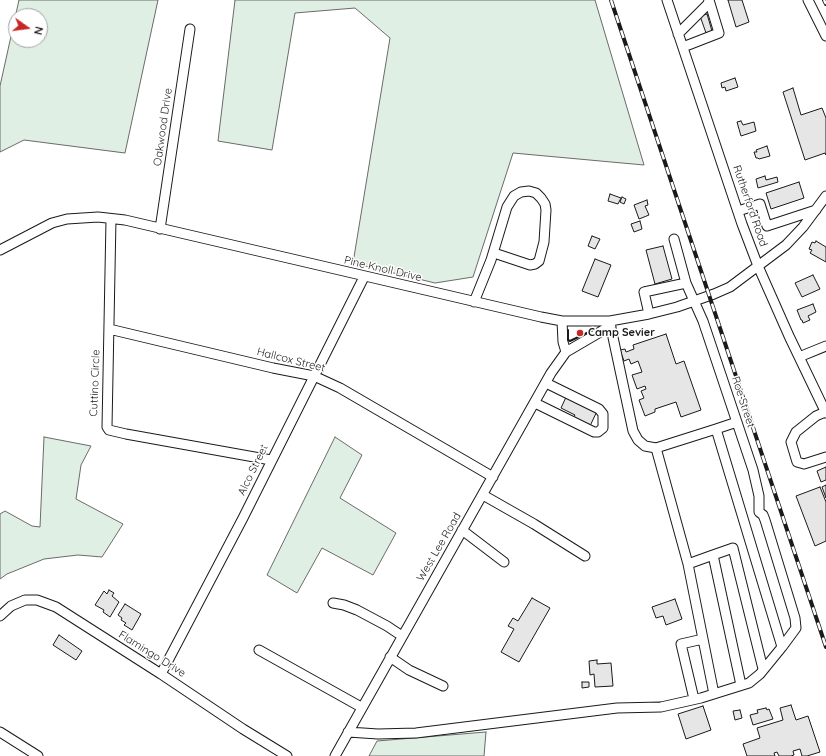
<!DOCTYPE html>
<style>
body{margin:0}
#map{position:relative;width:826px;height:756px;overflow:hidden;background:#fff;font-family:Quicksand,sans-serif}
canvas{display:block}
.north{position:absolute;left:8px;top:8px;width:40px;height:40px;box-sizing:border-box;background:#fff;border:1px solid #a3a3a3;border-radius:50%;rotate:104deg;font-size:11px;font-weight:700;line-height:16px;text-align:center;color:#1a1a1a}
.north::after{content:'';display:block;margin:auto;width:14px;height:18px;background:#c62828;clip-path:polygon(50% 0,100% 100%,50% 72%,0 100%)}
</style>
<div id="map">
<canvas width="826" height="756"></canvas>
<div class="north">N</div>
</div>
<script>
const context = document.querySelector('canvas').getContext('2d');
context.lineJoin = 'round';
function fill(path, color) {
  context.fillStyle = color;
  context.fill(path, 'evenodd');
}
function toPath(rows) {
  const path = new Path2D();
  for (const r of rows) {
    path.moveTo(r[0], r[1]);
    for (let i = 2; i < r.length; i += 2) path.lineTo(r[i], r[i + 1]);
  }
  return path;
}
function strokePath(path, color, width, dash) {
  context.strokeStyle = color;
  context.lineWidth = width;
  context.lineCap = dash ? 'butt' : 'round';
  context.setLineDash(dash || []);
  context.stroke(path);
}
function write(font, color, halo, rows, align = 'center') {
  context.font = font + ' Quicksand,sans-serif';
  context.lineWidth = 3;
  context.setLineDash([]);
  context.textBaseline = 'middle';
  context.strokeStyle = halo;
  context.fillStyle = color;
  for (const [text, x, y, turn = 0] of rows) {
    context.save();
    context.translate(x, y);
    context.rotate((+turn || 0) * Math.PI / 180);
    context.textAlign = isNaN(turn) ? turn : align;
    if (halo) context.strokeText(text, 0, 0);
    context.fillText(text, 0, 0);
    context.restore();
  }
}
const green = toPath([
 [19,0,158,0,125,153,24,140,0,152,0,86,19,0],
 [16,16,40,16,40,40,16,40,16,16],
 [235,0,595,0,644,165,513,153,473,277,435,283,353,263,390,38,355,8,295,13,272,150,218,141,235,0],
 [44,437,91,446,81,465,76,499,123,524,102,557,78,555,44,559,7,574,0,579,0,514,5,511,32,526,40,527,44,437],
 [335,437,362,455,340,498,396,533,373,575,322,548,297,593,267,575,335,437],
 [486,732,484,756,369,756,377,741,486,732]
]);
fill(green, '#e0efe3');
strokePath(green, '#6a6a6a', 1);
const building = toPath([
 [728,0,742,0,749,22,736,27,728,0],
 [707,14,712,31,706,33,700,16,707,14],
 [735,78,738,87,726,91,725,87,722,88,721,83,735,78],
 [793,88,801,115,822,108,826,118,826,155,825,153,805,160,783,92,793,88],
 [741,121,743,125,754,122,756,131,741,136,737,122,741,121],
 [767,146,770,156,759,159,758,158,756,158,754,152,757,152,756,150,767,146],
 [765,176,766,180,777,177,778,182,758,188,756,179,765,176],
 [799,182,804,198,771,209,766,193,799,182],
 [610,194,621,198,618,204,608,201,610,194],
 [622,197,626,199,624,204,620,202,622,197],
 [647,200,648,205,645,206,649,215,639,219,634,205,647,200],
 [640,221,642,229,634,232,631,224,640,221],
 [592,236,600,239,595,249,588,246,592,236],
 [816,241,826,247,826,262,810,253,812,250,809,249,812,242,815,243,816,241],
 [663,246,672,279,655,284,646,250,663,246],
 [595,259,611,265,598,297,582,291,595,259],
 [813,275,820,289,802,297,795,283,813,275],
 [813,304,816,312,808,316,810,320,803,323,802,320,801,320,797,310,813,304],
 [666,334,676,364,684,361,701,410,681,417,676,402,655,409,655,412,645,416,639,400,644,398,641,391,646,389,645,386,637,389,632,375,642,372,638,361,631,364,629,359,624,361,620,350,625,349,626,352,634,349,633,345,666,334],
 [567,395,598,409,590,426,572,419,575,415,561,408,567,395],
 [826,467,826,480,821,482,817,471,826,467],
 [826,485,826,498,822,487,826,485],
 [820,487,826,502,826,541,815,546,796,496,820,487],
 [109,590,114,593,112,596,119,602,110,617,103,612,104,610,95,605,104,591,107,594,109,590],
 [532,598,550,608,519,662,501,652,514,629,508,626,513,618,518,621,532,598],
 [675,599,682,619,666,625,663,616,656,618,652,607,675,599],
 [125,604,141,614,132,630,124,625,126,623,121,620,122,618,118,615,125,604],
 [59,635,82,651,76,660,53,645,59,635],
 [597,660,597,664,611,663,613,686,595,687,594,674,590,675,589,661,597,660],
 [582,682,589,682,589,687,582,688,582,682],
 [791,705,796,720,808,716,820,752,807,756,802,756,800,749,793,751,794,755,791,756,779,756,777,752,774,753,775,756,747,756,743,744,760,738,757,728,783,720,780,708,791,705],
 [703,706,711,730,686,739,678,714,703,706],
 [766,708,767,710,769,709,773,719,753,725,750,715,758,713,757,710,766,708],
 [740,710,742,718,735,720,733,711,740,710]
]);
fill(building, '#e6e6e6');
strokePath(building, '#1a1a1a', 1);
const minor = toPath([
 [667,0,742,224,758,266,789,336,826,413],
 [808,0,826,36],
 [678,34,708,4,709,0],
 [683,47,719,33,709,0],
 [738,211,760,204,767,226,816,210],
 [111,219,107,427,109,430,126,434,271,460],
 [160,229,190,29],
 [674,239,686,283],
 [0,250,52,223,67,219,98,217,125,220,541,317,562,321,610,321,649,314,677,307,714,294,730,287,786,245,803,227,826,196],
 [474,302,491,260,507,207,514,196,521,192,529,191,536,193,541,198,545,204,546,210,544,242,539,261,535,264,530,265,494,253],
 [649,314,644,292,686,283,703,321,753,470,759,496,759,512,763,515,765,520,795,618,796,628,782,647,716,429,737,422],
 [562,321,563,342,566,352],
 [610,321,611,328,633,431,638,440,645,446,656,448,716,429],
 [109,329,273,368,314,376,340,388,493,477],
 [799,357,826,346],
 [535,403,594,432,598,432,603,428,603,414,599,409,546,383],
 [825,412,816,416,796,432,791,442,797,462,804,464,826,457],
 [656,448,688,564],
 [483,495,534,524,585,556],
 [462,530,504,562],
 [713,555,733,548,763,669],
 [333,603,344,605,357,610,387,626,402,636],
 [0,616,11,606,25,600,37,600,56,607,161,674,243,729,287,756],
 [259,650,361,707],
 [390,657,409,670,443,686],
 [161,674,243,518,364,277],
 [714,694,688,564,713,555,741,685],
 [694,699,681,644,703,639],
 [0,732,38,756],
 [348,732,378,734,416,733,617,708,661,707,701,698,749,683,760,674,782,647],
 [335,756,551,373,566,352,607,328,610,321]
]);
strokePath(minor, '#1a1a1a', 11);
strokePath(minor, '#fff', 9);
const rail = toPath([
 [611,0,826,647],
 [824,0,826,4]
]);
strokePath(rail, '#1a1a1a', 4);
strokePath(rail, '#fff', 2.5, [8]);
strokePath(toPath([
 [568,330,568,340,570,341,593,330]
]), '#1a1a1a', 2);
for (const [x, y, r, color] of [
 [580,333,4,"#c62828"]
]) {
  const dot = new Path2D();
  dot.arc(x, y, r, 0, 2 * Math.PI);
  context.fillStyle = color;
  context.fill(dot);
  strokePath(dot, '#fff', 1.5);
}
write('11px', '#1a1a1a', '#fff', [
 ["Oakwood Drive",163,127,-82],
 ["Rutherford Road",750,206,71],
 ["Pine Knoll Drive",383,269,13],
 ["Hallcox Street",291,360,14],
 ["Cuttino Circle",95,383,-88],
 ["Roe Street",743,402,72],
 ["Alco Street",253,470,-64],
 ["West Lee Road",439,547,-60],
 ["Flamingo Drive",152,654,32]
]);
write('bold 11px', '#1a1a1a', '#fff', [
 ["Camp Sevier",588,333]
], 'left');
</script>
